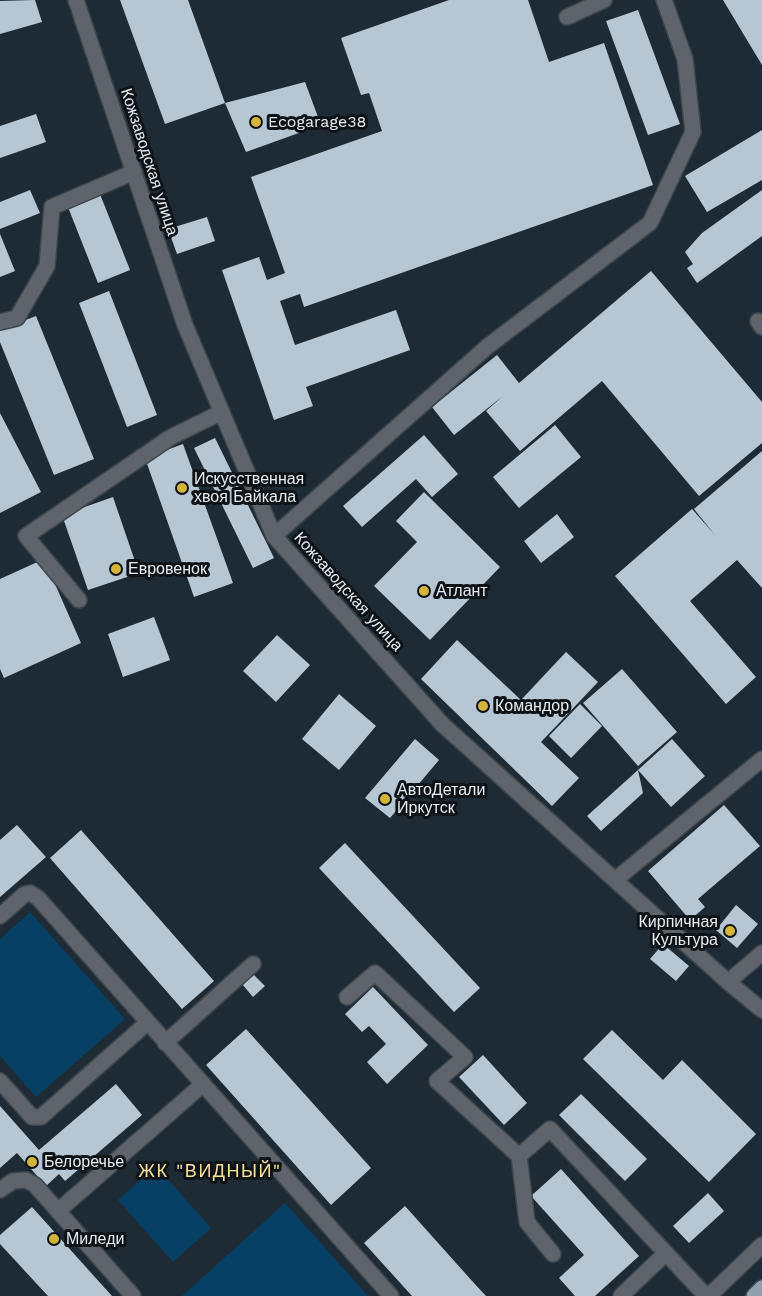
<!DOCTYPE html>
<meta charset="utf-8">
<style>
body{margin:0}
canvas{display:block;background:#1f2b34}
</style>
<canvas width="762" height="1296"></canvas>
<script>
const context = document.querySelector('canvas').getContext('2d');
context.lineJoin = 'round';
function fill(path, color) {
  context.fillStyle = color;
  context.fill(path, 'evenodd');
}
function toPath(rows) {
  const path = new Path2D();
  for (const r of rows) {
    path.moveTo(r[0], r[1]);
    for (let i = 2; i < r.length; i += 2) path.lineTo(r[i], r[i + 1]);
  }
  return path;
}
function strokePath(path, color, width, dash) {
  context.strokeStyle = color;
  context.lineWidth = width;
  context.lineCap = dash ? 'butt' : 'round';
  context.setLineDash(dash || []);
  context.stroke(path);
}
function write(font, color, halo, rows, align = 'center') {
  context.font = font + ' "Work Sans",sans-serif';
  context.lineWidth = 6;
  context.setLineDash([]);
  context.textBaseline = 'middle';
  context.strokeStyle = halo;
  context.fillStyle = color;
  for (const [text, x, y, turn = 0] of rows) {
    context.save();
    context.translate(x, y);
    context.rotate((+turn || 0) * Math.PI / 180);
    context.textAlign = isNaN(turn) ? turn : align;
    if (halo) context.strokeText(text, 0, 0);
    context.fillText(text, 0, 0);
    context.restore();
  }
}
fill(toPath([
 [30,912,125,1019,36,1097,0,1056,0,939],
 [156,1166,211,1228,173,1262,118,1200],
 [285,1203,368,1296,182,1296]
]), '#064065');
fill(toPath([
 [35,0,42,22,0,34,0,1],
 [120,0,188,0,225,103,165,124],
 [449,0,528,0,549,62,604,43,653,185,304,307,300,294,280,301,295,345,396,310,410,350,306,387,313,406,274,420,222,270,259,257,267,280,285,273,251,177,382,131,369,93,361,95,341,38],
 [723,0,762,0,762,65],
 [638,10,680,124,648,135,606,21],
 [305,82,321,125,246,152,225,103],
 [36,114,46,142,0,158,0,126],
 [762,130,762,180,707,212,685,176],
 [96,184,130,270,98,283,64,197],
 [30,190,40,213,0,229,0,202],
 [762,190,762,236,697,283,687,268,693,264,685,252,702,233],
 [207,217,215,241,177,254,168,229],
 [0,234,15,271,0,277],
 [651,271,762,402,762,443,699,496,602,381,520,451,486,411,503,396,454,435,432,407,497,355,519,383],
 [109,291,157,415,127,427,79,303],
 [36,316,94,459,54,475,0,342,0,330],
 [0,413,41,492,0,513],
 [555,425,581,457,519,508,493,477],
 [424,435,458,474,432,497,416,479,362,527,343,506],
 [215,438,274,558,253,568,194,448],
 [183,444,233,583,194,597,145,458],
 [762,451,762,588,737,560,690,601,756,677,726,704,615,576,692,509,715,535,694,509],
 [424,492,500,567,430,640,374,586,417,542,396,521],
 [113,497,139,573,88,590,62,515],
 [557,514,574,537,541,563,524,541],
 [44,559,81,643,4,678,0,669,0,579],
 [154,617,170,660,123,677,108,634],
 [277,635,310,665,276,702,243,671],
 [457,640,521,700,566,652,598,682,541,742,579,778,552,806,421,679],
 [622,669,677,732,638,766,583,703],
 [339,694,376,726,339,770,302,739],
 [580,704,602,726,571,758,549,736],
 [415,739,439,760,390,818,365,798],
 [672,739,705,776,671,807,638,770,643,793,601,831,587,816,638,770],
 [724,805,760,846,698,899,705,907,690,920,648,871],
 [17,825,46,857,0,897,0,840],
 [81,830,214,981,182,1009,50,858],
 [345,843,480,988,454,1012,319,868],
 [736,905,758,924,737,948,716,930],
 [663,944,689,966,676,981,650,959],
 [253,974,265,986,253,997,242,984],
 [373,987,428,1045,387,1084,367,1062,386,1044,369,1026,362,1032,345,1014],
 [246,1029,371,1168,331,1205,206,1065],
 [612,1030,663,1080,682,1060,756,1134,709,1182,583,1059],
 [483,1055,527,1103,504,1125,459,1077],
 [116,1084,142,1115,65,1181,59,1174,46,1186,17,1153,0,1168,0,1106,39,1150],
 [581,1094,647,1159,625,1181,559,1115],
 [561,1169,639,1256,595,1296,575,1296,559,1278,584,1255,531,1196],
 [708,1193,724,1211,689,1243,673,1226],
 [405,1206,473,1282,486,1296,412,1296,364,1243],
 [32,1207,93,1275,112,1296,48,1296,0,1244,0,1235]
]), '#b7c6d3');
const minor = toPath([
 [76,0,185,325,274,536,442,724,728,982,762,1010],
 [567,17,604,0],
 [758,321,762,327],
 [0,322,17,318,47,266,52,207,134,172],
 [274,536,488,346,650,223,693,132,685,59,664,0],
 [79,600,26,536,171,437,222,412],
 [615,880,762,759],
 [0,916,25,894,30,893,38,898,391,1296],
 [728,982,762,953],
 [347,997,375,973,465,1057,437,1081,519,1156,550,1129,706,1296],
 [165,1043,253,964],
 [0,1081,32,1117,41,1117,147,1023],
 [519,1156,527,1222,553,1254],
 [0,1190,13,1181,26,1180,35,1185,133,1296],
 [58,1211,202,1085],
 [621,1296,666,1253],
 [709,1296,762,1245]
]);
const major = toPath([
 [754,1296,762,1288]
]);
strokePath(minor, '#3b464f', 18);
strokePath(major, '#3b464f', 18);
strokePath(minor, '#5e6469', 15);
strokePath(major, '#939fa9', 15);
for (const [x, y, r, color] of [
 [256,122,6,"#d5b534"],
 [182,488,6,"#d5b534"],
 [116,569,6,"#d5b534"],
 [424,591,6,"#d5b534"],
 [483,706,6,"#d5b534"],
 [385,799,6,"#d5b534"],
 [730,931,6,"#d5b534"],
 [32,1162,6,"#d5b534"],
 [54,1239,6,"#d5b534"]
]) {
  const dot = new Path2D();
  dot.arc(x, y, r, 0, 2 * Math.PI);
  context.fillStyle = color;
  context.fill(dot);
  strokePath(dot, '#0d1217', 2);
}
write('16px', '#e6edf4', '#0d1217', [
 ["Ecogarage38",268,122],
 ["Искусственная",194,479],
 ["хвоя Байкала",194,497],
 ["Евровенок",128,569],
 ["Атлант",436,591],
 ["Командор",495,706],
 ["АвтоДетали",397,790],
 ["Иркутск",397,808],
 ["Кирпичная",718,922,"right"],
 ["Культура",718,940,"right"],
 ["Белоречье",44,1162],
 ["Миледи",66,1239]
], 'left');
write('16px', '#e6edf4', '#0d1217', [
 ["Кожзаводская улица",149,162,72],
 ["Кожзаводская улица",348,592,48]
]);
context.letterSpacing = '1.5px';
write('18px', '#f7e194', '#0d1217', [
 ["ЖК \"ВИДНЫЙ\"",210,1172]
]);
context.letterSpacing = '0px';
</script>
